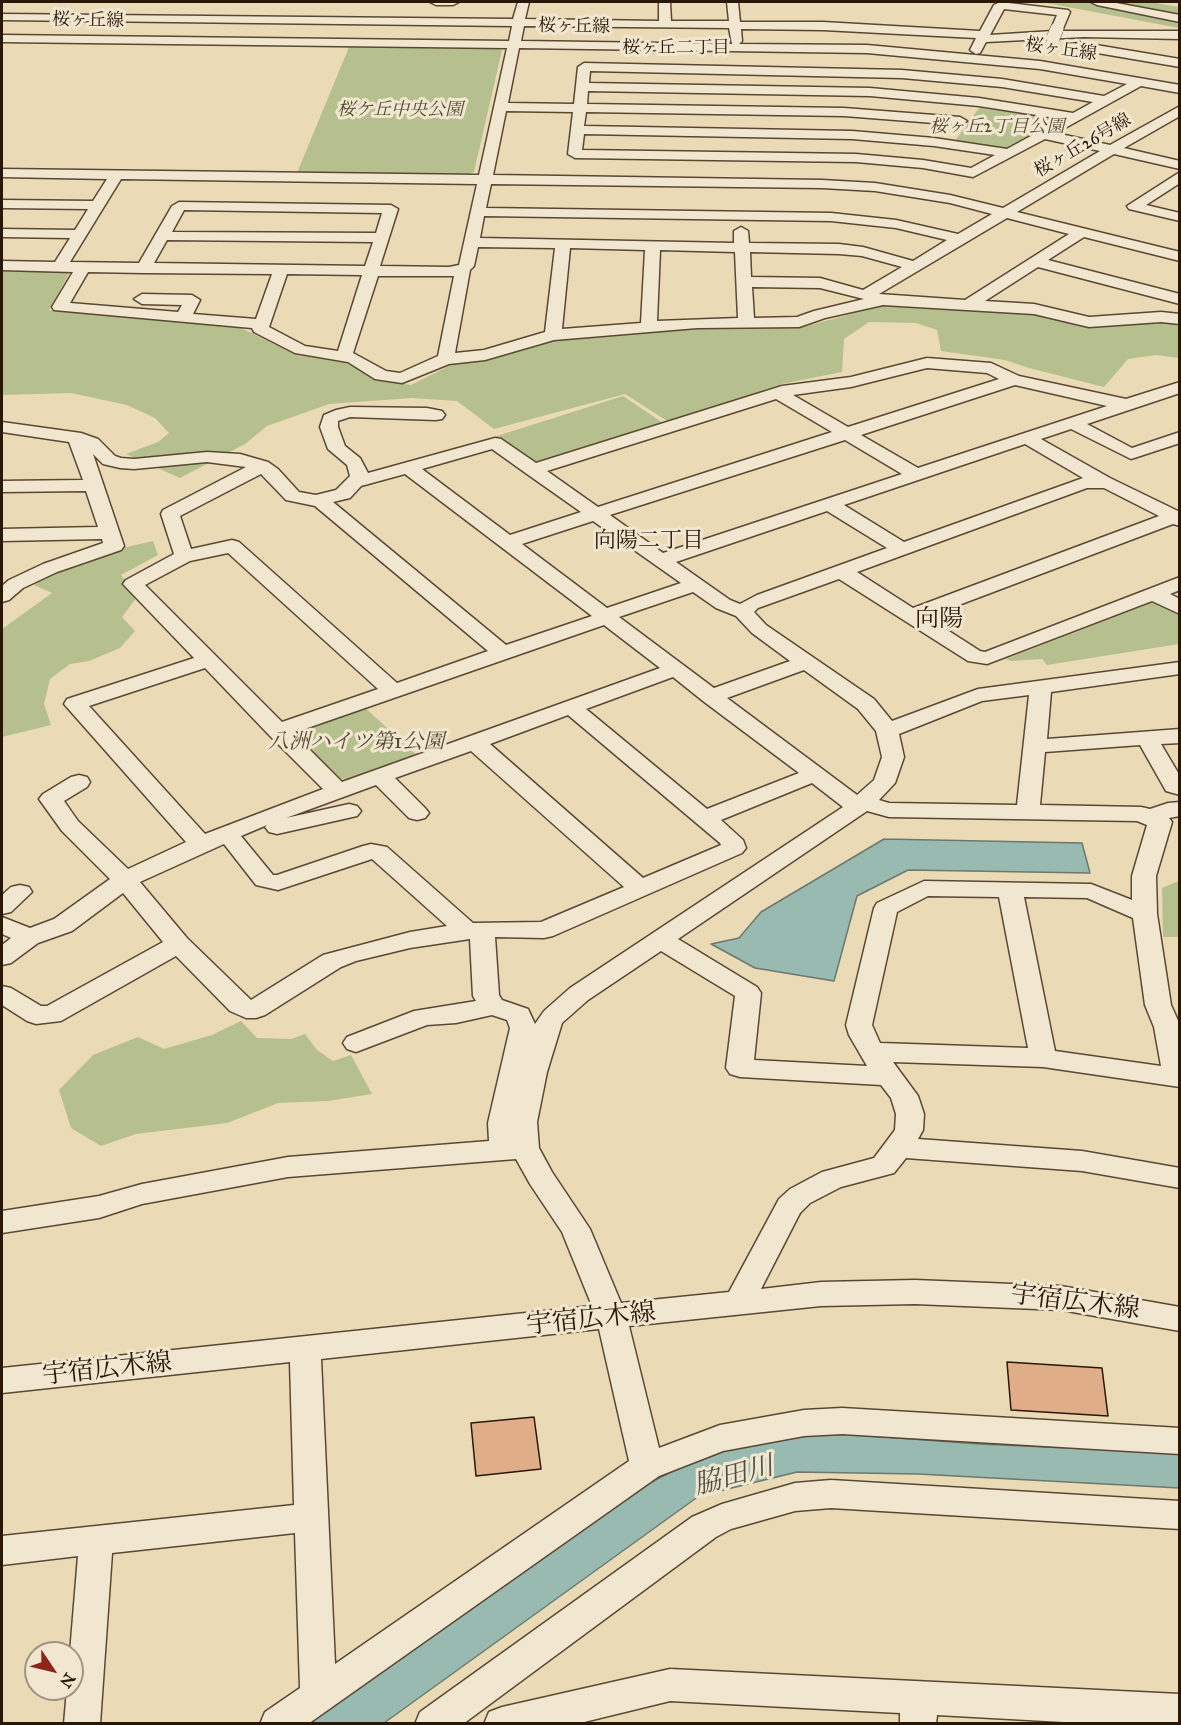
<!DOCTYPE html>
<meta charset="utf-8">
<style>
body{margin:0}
#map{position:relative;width:1181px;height:1725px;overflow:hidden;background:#eadab6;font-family:"IM FELL Great Primer",serif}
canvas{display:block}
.frame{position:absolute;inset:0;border:3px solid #2a1707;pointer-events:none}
.north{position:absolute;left:24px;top:1641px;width:60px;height:60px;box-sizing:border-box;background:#f1e7d0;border:2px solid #a19480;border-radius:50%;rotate:125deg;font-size:16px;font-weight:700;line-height:24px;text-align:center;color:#2a1707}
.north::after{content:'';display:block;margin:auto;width:21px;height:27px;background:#8f2418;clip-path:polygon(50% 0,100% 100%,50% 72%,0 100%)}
</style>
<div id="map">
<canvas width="1181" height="1725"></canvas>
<div class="frame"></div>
<div class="north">N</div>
</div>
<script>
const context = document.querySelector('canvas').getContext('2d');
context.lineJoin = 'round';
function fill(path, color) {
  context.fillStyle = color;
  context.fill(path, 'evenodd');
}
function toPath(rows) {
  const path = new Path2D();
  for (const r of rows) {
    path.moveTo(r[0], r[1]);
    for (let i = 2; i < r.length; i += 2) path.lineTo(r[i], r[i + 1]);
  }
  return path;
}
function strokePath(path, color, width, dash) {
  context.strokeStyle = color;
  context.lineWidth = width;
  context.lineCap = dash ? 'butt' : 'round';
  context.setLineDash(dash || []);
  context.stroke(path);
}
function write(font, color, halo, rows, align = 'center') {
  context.font = font + ' "IM FELL Great Primer","Noto Serif JP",serif';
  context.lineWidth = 6;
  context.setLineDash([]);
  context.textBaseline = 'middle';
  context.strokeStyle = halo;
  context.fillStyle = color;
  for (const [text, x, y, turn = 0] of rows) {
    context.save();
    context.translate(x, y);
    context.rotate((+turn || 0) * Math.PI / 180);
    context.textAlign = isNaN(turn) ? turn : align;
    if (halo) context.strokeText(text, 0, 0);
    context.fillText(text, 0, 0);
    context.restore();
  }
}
fill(toPath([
 [1041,2,1092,2,1179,20,1179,28],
 [1102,2,1150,2,1179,7,1179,18],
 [349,47,495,48,502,50,474,172,465,175,297,173],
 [982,104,1059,116,1062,120,1008,149,954,142],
 [2,269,71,270,49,310,241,328,297,355,346,363,382,381,411,385,457,362,510,354,564,337,754,325,807,326,888,304,1179,322,1179,358,1156,355,1128,359,1104,387,1029,368,1005,360,941,351,937,330,916,323,869,322,844,339,842,372,782,384,669,422,625,394,494,429,457,401,412,398,329,404,267,426,245,444,180,478,126,454,158,442,169,433,155,418,127,405,71,393,2,395],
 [623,396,663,423,539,462,529,460,494,437],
 [153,541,158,555,121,575,137,597,122,617,135,631,120,648,89,661,70,664,50,679,44,704,51,725,2,737,2,629,52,593,34,585,48,575,92,555],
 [1154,602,1179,613,1179,644,1047,665,1042,659,1011,661,1006,659],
 [364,707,417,755,350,779,341,779,295,735,299,729],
 [1179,881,1179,937,1163,937,1162,888],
 [241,1021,257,1038,291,1039,305,1034,317,1050,333,1061,351,1055,372,1094,328,1101,278,1103,227,1123,136,1134,101,1146,71,1128,59,1090,93,1055,138,1037,164,1049,212,1035]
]), '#b6c08e');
const water = toPath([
 [884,839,1082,843,1090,873,908,870,857,896,834,981,755,968,711,944,739,938,761,912,884,839],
 [801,1431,980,1444,1179,1453,1179,1488,918,1474,797,1472,699,1496,384,1723,293,1724,622,1497,728,1443,801,1431]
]);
fill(water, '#98bab1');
strokePath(water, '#6c796d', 1.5);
const building = toPath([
 [1007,1362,1102,1368,1108,1416,1011,1410,1007,1362],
 [534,1417,541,1469,476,1476,471,1423,534,1417]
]);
fill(building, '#e0ad89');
strokePath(building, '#2a1707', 1.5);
const minor = toPath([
 [430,2,459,2,453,5,436,5,430,2],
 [518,2,529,2,525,19,659,21,659,2,670,2,671,21,729,21,727,2,738,2,740,22,823,22,980,31,994,5,1000,2,1068,10,1070,12,1062,31,1180,31,1180,39,1084,37,986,42,980,53,976,54,970,50,976,38,823,30,741,29,742,41,739,44,867,45,1040,61,1180,85,1180,93,1141,86,1056,133,1110,145,1180,106,1180,116,1124,148,1180,161,1180,169,1114,154,1017,212,1180,252,1180,261,1084,237,1048,260,1180,294,1180,304,1038,267,985,301,1034,304,1089,317,1161,312,1180,314,1180,324,1161,322,1089,327,1034,314,883,305,825,318,799,327,697,328,554,340,485,360,449,364,402,383,375,379,348,362,295,353,254,332,252,328,54,310,52,307,73,272,2,270,2,261,55,262,70,238,2,237,2,229,75,230,88,209,2,208,2,200,93,201,107,179,2,177,2,169,479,175,507,48,2,42,2,35,509,41,512,26,2,20,2,14,513,19,518,2],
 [1004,9,1057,15,1051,29,1053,31,990,35,1004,9],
 [524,26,729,28,732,44,521,41,524,26],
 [519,48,867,53,1040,69,1127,84,1104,96,1002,79,902,70,584,63,578,67,574,104,508,103,519,48],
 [590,71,902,78,1002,87,1093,102,1073,113,979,98,870,88,589,83,590,71],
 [588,91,870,96,979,106,1062,119,1007,149,934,138,852,131,584,126,586,112,844,116,960,125,967,121,960,117,844,108,587,104,588,91],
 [506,111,573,112,568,154,575,158,856,162,923,168,973,177,1045,139,1100,151,1003,208,950,195,875,183,822,180,493,175,506,111],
 [584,134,852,139,934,146,995,155,971,168,923,160,856,154,582,150,584,134],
 [121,179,477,184,459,265,449,267,380,266,398,209,391,205,179,202,172,206,139,263,70,262,121,179],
 [491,184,822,188,875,191,950,203,992,214,958,234,896,220,831,213,486,208,491,184],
 [184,210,382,213,376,233,172,232,184,210],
 [484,216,831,221,896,228,947,240,913,261,863,247,839,244,749,243,748,231,741,227,734,231,734,243,480,238,484,216],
 [1007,218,1069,234,965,300,879,294,1007,218],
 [167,240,373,242,365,266,154,263,167,240],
 [478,247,555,248,545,332,484,350,455,353,470,270,474,266,478,247],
 [570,248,645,250,641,323,562,329,570,248],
 [660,250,735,252,738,318,657,321,660,250],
 [750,252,839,254,862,256,902,267,863,290,820,278,751,277,750,252],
 [88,272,144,273,272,274,256,319,193,314,200,300,192,295,142,294,134,299,142,304,182,305,178,312,70,303,88,272],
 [287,274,362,275,338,351,305,346,269,327,287,274],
 [378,276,454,276,438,356,400,373,386,371,353,353,378,276],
 [752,287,820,288,864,299,814,311,797,317,754,318,752,287],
 [1091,2,1111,2,1180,15,1180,22,1097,5,1091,2],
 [1072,41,1180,59,1180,67,1068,48,1068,42,1072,41],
 [1180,172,1180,183,1146,205,1180,213,1180,221,1129,209,1127,206,1180,172],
 [927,358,991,363,1019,376,1126,399,1180,382,1180,393,1087,424,1132,448,1180,432,1180,443,1131,459,1071,429,1041,439,1110,478,1180,512,1180,526,1173,524,927,617,980,651,985,652,1180,577,1180,590,1170,594,1180,599,1180,614,1152,601,987,664,968,661,839,579,758,608,754,612,766,625,874,699,892,721,978,689,1180,662,1180,674,1051,692,1047,739,1180,729,1180,743,1161,744,1180,776,1180,795,1166,791,1140,745,1045,752,1040,805,1141,807,1150,809,1168,803,1180,802,1180,816,1169,818,1172,822,1156,876,1157,914,1171,1005,1180,1025,1180,1087,1043,1067,893,1062,918,1096,924,1114,923,1130,918,1139,1082,1151,1180,1168,1180,1188,1082,1171,906,1158,894,1173,841,1187,810,1203,800,1213,761,1289,821,1282,915,1280,1061,1286,1180,1307,1180,1331,1061,1310,915,1304,821,1306,629,1326,659,1448,720,1425,804,1410,842,1408,1180,1428,1180,1454,842,1434,804,1436,723,1451,659,1476,308,1724,260,1724,265,1712,300,1688,295,1533,112,1553,100,1724,64,1724,67,1689,72,1689,72,1653,70,1653,78,1556,2,1565,2,1536,294,1505,290,1362,2,1393,2,1368,592,1306,562,1232,530,1184,516,1159,288,1177,142,1204,99,1218,2,1233,2,1211,99,1196,142,1184,288,1157,489,1141,488,1123,510,1028,507,1020,492,1015,456,1023,427,1025,356,1052,347,1049,343,1043,347,1037,414,1011,476,1001,473,996,470,939,410,948,356,961,341,967,265,1015,256,1018,246,1018,230,1011,176,956,61,1021,36,1024,27,1021,2,1005,2,986,11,988,41,1006,47,1006,163,942,123,893,72,931,38,943,11,963,2,965,2,945,11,938,2,934,2,917,30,928,54,919,110,879,62,831,39,799,43,794,71,777,79,775,87,777,90,782,87,787,64,801,78,821,128,869,186,842,64,704,67,699,194,658,123,584,126,580,174,554,161,514,163,510,246,467,207,462,134,469,120,468,103,464,93,454,124,546,121,550,57,572,23,588,9,600,2,602,2,586,9,580,43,564,103,543,102,539,2,541,2,529,98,527,86,491,2,492,2,481,83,480,69,442,2,432,2,422,81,433,98,439,115,456,121,458,134,459,207,452,240,454,268,462,278,469,299,492,316,495,336,490,350,476,347,465,328,449,320,427,324,415,336,410,350,407,427,408,442,411,445,415,442,419,436,420,350,417,338,421,338,427,345,446,360,458,368,473,495,438,501,439,536,463,782,386,851,377,927,358],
 [927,368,987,373,999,379,848,427,793,395,851,387,927,368],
 [1015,385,1107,406,918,468,861,435,1015,385],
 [776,399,832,432,598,507,547,471,776,399],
 [845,440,902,474,663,553,610,515,845,440],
 [1025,444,1083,478,904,542,844,505,1025,444],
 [492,449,527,474,581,512,510,535,422,469,492,449],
 [261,474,286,500,315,506,488,651,397,683,239,542,232,540,191,549,180,516,261,474],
 [405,474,592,616,506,645,333,502,350,498,361,486,405,474],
 [1087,488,1104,488,1159,516,913,608,857,572,1087,488],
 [827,511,887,548,757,595,740,604,730,600,676,562,827,511],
 [593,521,681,583,607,608,522,544,593,521],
 [228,553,378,689,282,722,145,585,190,561,228,553],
 [693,592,716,608,736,616,752,633,790,661,714,688,619,617,693,592],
 [604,625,660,668,342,782,293,733,604,625],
 [205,668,270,736,323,789,205,834,89,706,205,668],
 [804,670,858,709,876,731,882,757,874,780,857,795,727,698,804,670],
 [673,677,703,701,799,773,707,809,586,709,673,677],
 [1029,695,1017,805,889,803,879,800,895,783,904,757,899,734,982,701,1029,695],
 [568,715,720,843,721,845,643,878,490,744,568,715],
 [471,751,624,887,541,922,473,923,387,847,371,844,363,846,277,875,273,875,241,836,267,825,265,827,269,832,277,834,357,816,361,811,357,806,349,804,286,818,376,785,409,818,417,820,425,818,429,813,425,808,395,778,471,751],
 [812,783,843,807,570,988,544,1011,535,1024,528,1009,502,1000,499,995,495,937,544,938,553,936,742,853,746,848,743,840,721,820,812,783],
 [867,811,889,817,1137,821,1147,825,1132,876,1132,900,1091,884,924,881,877,903,874,908,846,1025,849,1035,867,1066,754,1060,761,993,757,987,678,939,867,811],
 [224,844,256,885,278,890,372,859,447,926,410,932,323,955,251,1000,187,938,140,882,224,844],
 [928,896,999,897,1028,1048,880,1043,872,1025,897,912,928,896],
 [1024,897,1087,898,1133,918,1145,1005,1154,1027,1161,1066,1055,1051,1024,897],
 [661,951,735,996,726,1068,730,1074,740,1077,881,1085,891,1098,896,1114,895,1130,874,1158,822,1172,790,1189,779,1199,729,1292,621,1303,590,1229,552,1172,539,1148,537,1122,547,1072,562,1023,588,1000,661,951],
 [599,1329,629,1461,335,1664,321,1359,599,1329],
 [20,885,29,887,32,892,11,912,2,914,2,895,11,887,20,885],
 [831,1480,1180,1501,1180,1529,831,1508,795,1511,731,1529,716,1537,463,1724,415,1724,420,1712,692,1517,722,1504,795,1483,831,1480],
 [670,1669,1180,1694,1180,1724,1100,1724,937,1715,936,1724,900,1724,900,1713,670,1701,576,1724,484,1724,489,1712,502,1707,670,1669]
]);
strokePath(minor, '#5a4833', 3);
fill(minor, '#f1e7d0');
const minorBridge = toPath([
 [1053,38,1057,29]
]);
strokePath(minorBridge, '#5a4833', 14, []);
strokePath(minorBridge, '#f1e7d0', 13);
write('18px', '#2a1707', '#f1e7d0', [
 ["桜ヶ丘線",88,21,1],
 ["桜ヶ丘線",574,27,1],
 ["桜ヶ丘線",1061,50,8],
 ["桜ヶ丘26号線",1083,146,-30]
]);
write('18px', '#2a1707', '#f1e7d0', [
 ["桜ヶ丘二丁目",676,49]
]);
write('italic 18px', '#544a30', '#f1e7d0', [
 ["桜ケ丘中央公園",400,111],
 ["桜ヶ丘2丁目公園",997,128]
]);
write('italic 21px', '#544a30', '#f1e7d0', [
 ["八洲ハイツ第1公園",356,743]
]);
write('22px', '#2a1707', '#f1e7d0', [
 ["向陽二丁目",649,542]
]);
write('24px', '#2a1707', '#f1e7d0', [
 ["向陽",939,620]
]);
write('26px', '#2a1707', '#f1e7d0', [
 ["宇宿広木線",1075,1303,7],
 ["宇宿広木線",591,1320,-6],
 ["宇宿広木線",107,1370,-6]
]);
write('italic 27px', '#505042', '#f1e7d0', [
 ["脇田川",734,1477,-15]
]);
</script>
